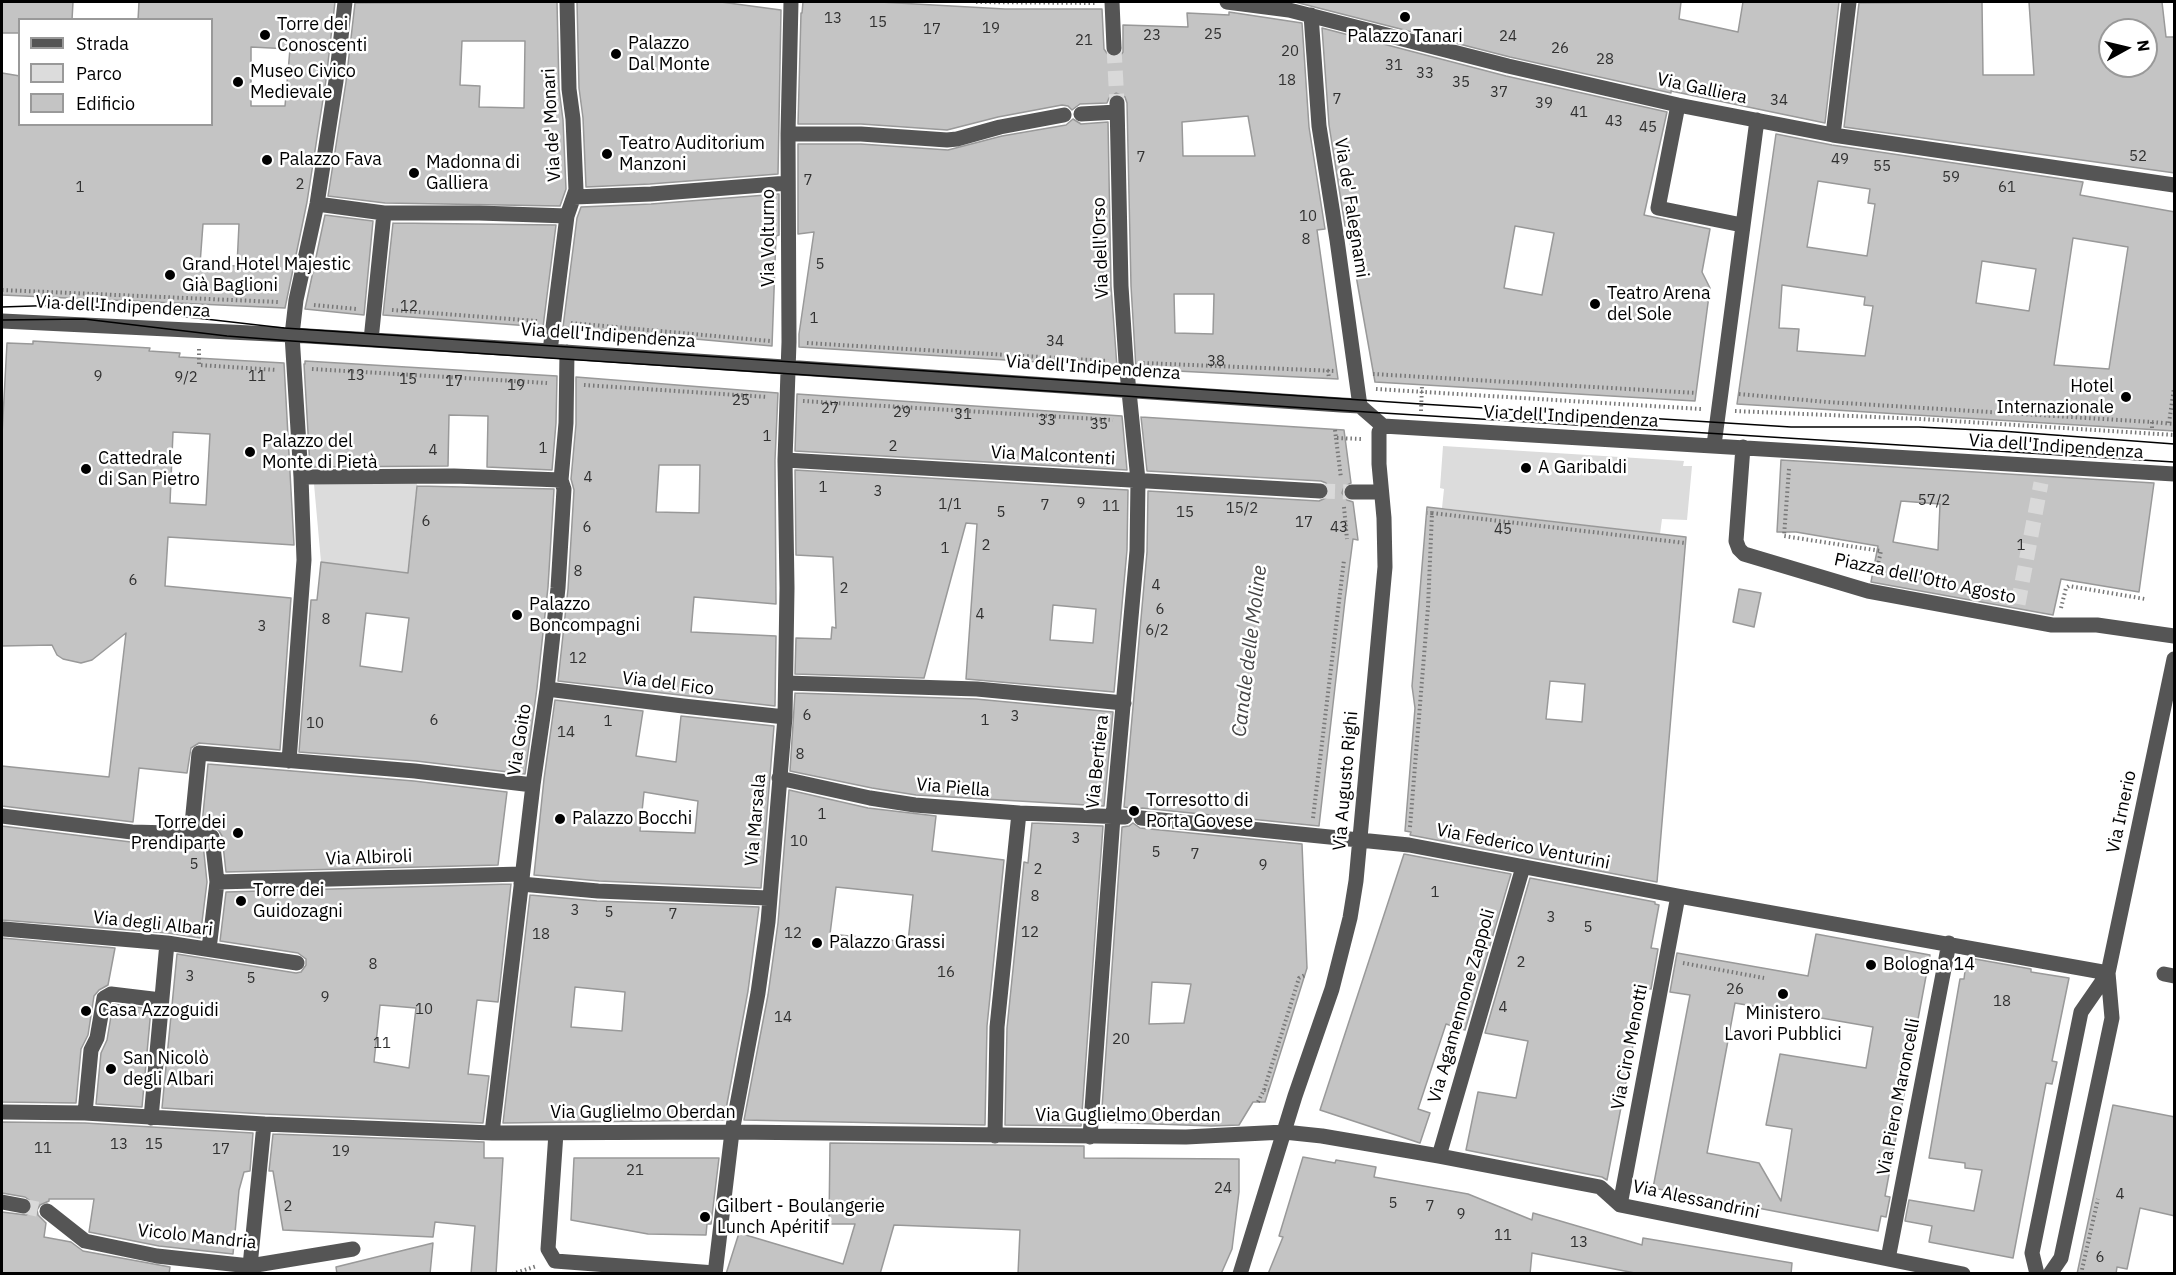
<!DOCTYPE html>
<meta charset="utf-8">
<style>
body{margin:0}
#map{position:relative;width:2176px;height:1275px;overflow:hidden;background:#fff;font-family:"IBM Plex Sans",sans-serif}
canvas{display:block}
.frame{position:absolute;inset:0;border:3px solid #000;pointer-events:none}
.legend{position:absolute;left:18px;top:18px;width:195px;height:108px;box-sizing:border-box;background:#fff;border:2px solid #999;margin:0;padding:8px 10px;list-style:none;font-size:18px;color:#000}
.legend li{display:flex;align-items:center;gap:12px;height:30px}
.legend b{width:30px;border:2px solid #999}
.north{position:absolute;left:2098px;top:18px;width:60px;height:60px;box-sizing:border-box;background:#fff;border:2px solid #999;border-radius:50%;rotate:82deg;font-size:16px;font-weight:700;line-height:24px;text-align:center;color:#000}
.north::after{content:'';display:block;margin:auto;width:21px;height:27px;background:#000;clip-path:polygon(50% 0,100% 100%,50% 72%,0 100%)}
</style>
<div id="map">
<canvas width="2176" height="1275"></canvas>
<div class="frame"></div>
<ul class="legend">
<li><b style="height:8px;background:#555"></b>Strada</li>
<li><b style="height:16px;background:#dcdcdc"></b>Parco</li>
<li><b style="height:16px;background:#c4c4c4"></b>Edificio</li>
</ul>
<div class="north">N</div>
</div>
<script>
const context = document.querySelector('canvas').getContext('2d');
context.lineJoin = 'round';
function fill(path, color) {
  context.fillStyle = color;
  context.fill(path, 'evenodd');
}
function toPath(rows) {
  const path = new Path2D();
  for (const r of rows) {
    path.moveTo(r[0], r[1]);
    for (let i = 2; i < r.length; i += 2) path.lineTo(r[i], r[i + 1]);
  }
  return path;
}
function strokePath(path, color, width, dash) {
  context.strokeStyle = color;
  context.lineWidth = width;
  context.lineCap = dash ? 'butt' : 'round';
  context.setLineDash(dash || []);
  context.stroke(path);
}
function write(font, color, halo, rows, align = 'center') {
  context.font = font + ' "IBM Plex Sans",sans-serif';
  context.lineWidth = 5;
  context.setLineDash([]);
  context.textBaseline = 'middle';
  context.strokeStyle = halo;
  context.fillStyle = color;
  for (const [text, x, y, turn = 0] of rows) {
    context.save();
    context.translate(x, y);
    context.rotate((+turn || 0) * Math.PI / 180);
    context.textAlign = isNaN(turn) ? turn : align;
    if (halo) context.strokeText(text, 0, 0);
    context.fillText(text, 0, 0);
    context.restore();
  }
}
fill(toPath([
 [1443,446,1684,461,1683,466,1692,466,1687,520,1662,519,1660,534,1442,508,1444,489,1440,488],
 [417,483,410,548,437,576,321,562,314,484]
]), '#dcdcdc');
const building = toPath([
 [2,2,73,2,72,20,20,20,20,33,2,33,2,2],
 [139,2,335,2,326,80,307,202,285,308,2,295,2,73,20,76,20,124,212,124,212,20,138,20,139,2],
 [251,47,290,49,285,106,251,106,251,47],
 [203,224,239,224,237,266,200,264,203,224],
 [577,2,721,2,781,10,778,174,650,184,586,187,583,118,579,88,577,2],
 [803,2,880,2,1005,9,1102,9,1104,49,1109,56,1114,58,1120,56,1123,52,1123,25,1188,27,1187,13,1229,15,1229,12,1302,23,1309,127,1325,229,1317,230,1338,379,1136,369,1131,286,1127,103,1125,97,1116,93,1109,98,1107,103,1080,104,1072,110,1068,106,1062,105,998,117,947,130,861,124,798,124,801,13,802,13,803,2],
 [1248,116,1255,156,1183,156,1182,122,1248,116],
 [1174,294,1214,294,1213,334,1175,333,1174,294],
 [1295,2,1681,2,1679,19,1738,32,1743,2,1839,2,1825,123,1671,91,1671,93,1510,57,1295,2],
 [355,3,557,2,559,89,563,120,566,189,560,206,385,203,328,196,346,82,355,3],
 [462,41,525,41,524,108,479,107,480,86,460,85,462,41],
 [1859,3,1982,2,1983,75,2034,75,2029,2,2162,2,2166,37,2175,37,2175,173,1844,127,1859,3],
 [2110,30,2146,30,2146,66,2110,66,2110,30],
 [1322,28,1506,76,1667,112,1644,215,1710,229,1702,272,1710,288,1695,401,1375,382,1347,225,1345,226,1329,125,1322,28],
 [1515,226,1554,233,1542,295,1504,288,1515,226],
 [1073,119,1081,124,1108,122,1111,286,1117,367,799,347,799,334,814,232,798,234,798,144,861,144,948,150,1002,136,1066,125,1073,119],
 [1776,134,1832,145,2083,182,2080,195,2175,212,2175,431,1737,404,1776,134],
 [1818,181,1870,189,1868,203,1875,204,1867,256,1807,247,1818,181],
 [2073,238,2128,247,2109,369,2054,365,2073,238],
 [1982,261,2036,269,2029,311,1976,303,1982,261],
 [1782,285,1865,297,1864,305,1873,306,1865,356,1797,351,1799,329,1779,328,1782,285],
 [779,194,779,235,776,236,772,346,563,327,577,218,581,207,651,204,779,194],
 [325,215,373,221,364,315,305,309,325,215],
 [393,223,556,225,543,327,383,315,393,223],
 [33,341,150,348,149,351,180,353,179,357,284,363,294,545,168,537,165,586,291,598,280,750,199,743,191,748,187,773,139,768,133,822,2,806,2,766,109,777,126,633,92,660,81,663,63,659,57,655,52,645,2,646,2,435,7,343,33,344,33,341],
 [173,432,210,434,206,505,170,503,173,432],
 [305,361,557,376,556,423,552,470,487,467,488,416,449,415,448,466,310,467,304,364,305,364,305,361],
 [576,377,778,393,775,460,776,604,694,597,691,632,776,636,775,706,558,681,568,589,574,490,571,479,576,424,576,377],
 [659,465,700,465,699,513,656,512,659,465],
 [797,394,1122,416,1127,470,795,451,797,394],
 [1141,417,1344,430,1351,483,1344,487,1342,493,1347,500,1353,502,1358,540,1353,539,1345,600,1319,826,1142,808,1133,812,1130,808,1124,807,1147,552,1148,491,1319,501,1328,497,1330,491,1326,483,1321,481,1147,471,1141,417],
 [1781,460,2154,483,2139,592,2061,579,2053,615,1871,582,1878,546,1796,532,1777,532,1781,460],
 [1901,501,1940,504,1938,550,1893,542,1901,501],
 [795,470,1128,490,1127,550,1114,692,966,679,977,524,966,523,924,678,795,674,796,638,831,639,832,627,836,628,833,557,796,555,795,470],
 [1053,605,1096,609,1093,643,1050,640,1053,605],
 [417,486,554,489,548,587,537,688,525,774,416,761,299,752,311,600,317,600,321,562,408,573,417,486],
 [366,613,409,618,402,672,360,666,366,613],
 [1427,507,1686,537,1657,882,1410,835,1411,832,1405,831,1415,708,1412,686,1427,507],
 [1550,681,1585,684,1582,722,1546,719,1550,681],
 [1739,589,1761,593,1754,627,1733,622,1739,589],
 [795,693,976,699,1113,712,1104,806,916,795,872,788,790,771,795,693],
 [555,700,643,711,636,756,676,762,681,716,774,726,761,888,599,881,534,875,544,779,555,700],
 [644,792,698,801,695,833,640,831,644,792],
 [208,764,414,781,507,792,498,865,226,872,222,836,219,831,210,824,202,824,208,764],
 [789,790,868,808,936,816,932,851,1004,860,987,1026,985,1125,744,1120,768,995,778,923,789,790],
 [836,887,913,895,908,942,830,934,836,887],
 [1032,823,1103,826,1081,1126,1005,1125,1007,1028,1024,862,1028,863,1032,823],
 [1133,823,1140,828,1302,844,1307,968,1265,1102,1253,1102,1239,1125,1211,1126,1101,1122,1122,827,1129,826,1133,823],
 [1152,982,1191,984,1184,1023,1149,1024,1152,982],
 [2,826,131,842,203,844,207,882,200,938,168,933,2,920,2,826],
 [1404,854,1511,874,1465,1030,1446,1024,1418,1109,1430,1113,1420,1143,1320,1110,1404,854],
 [1530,878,1655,902,1655,904,1659,905,1651,948,1658,949,1651,989,1644,988,1607,1180,1602,1177,1466,1150,1478,1092,1516,1098,1528,1041,1485,1033,1530,878],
 [511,884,498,1002,477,1000,468,1074,489,1076,483,1123,264,1114,162,1108,177,954,296,973,301,972,306,965,306,959,298,953,220,941,226,892,511,884],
 [380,1005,416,1008,409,1068,374,1062,380,1005],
 [530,895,597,901,759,907,748,991,724,1120,503,1123,530,895],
 [575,987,625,992,622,1031,571,1027,575,987],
 [1816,934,1930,955,1885,1196,1890,1197,1886,1217,1881,1216,1878,1231,1653,1188,1690,995,1670,992,1677,953,1808,976,1816,934],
 [1735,1003,1873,1027,1866,1068,1780,1054,1766,1125,1792,1129,1781,1201,1759,1163,1707,1153,1735,1003],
 [2,938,115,948,108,985,99,990,94,996,88,1035,81,1049,76,1103,2,1102,2,938],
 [1975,959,2031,969,2031,972,2069,978,2052,1061,2057,1062,2052,1084,2046,1083,2013,1258,1929,1242,1932,1226,1905,1221,1909,1200,1974,1211,1982,1170,1965,1168,1965,1163,1929,1158,1960,979,1964,979,1966,963,1975,959],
 [113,1004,151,1009,142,1107,96,1104,101,1053,107,1040,113,1004],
 [2113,1105,2175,1117,2175,1216,2140,1208,2127,1269,2117,1267,2116,1274,2077,1274,2113,1105],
 [2,1122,85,1123,253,1133,250,1171,244,1172,239,1190,233,1254,159,1246,89,1232,94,1199,49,1199,49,1201,40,1205,37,1210,38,1215,46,1223,44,1237,71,1242,83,1251,170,1267,169,1274,2,1274,2,1212,26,1215,31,1212,33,1207,32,1202,25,1197,2,1193,2,1122],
 [273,1134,484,1142,484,1158,503,1158,496,1274,471,1274,475,1226,435,1222,433,1237,283,1230,273,1171,269,1171,273,1134],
 [830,1143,1084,1146,1084,1158,1239,1159,1239,1192,1232,1249,1221,1274,1018,1274,1020,1230,894,1225,880,1274,726,1274,739,1233,843,1264,855,1224,829,1224,830,1143],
 [1303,1157,1335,1163,1336,1160,1376,1167,1374,1177,1468,1194,1532,1220,1533,1213,1642,1245,1643,1238,1792,1263,1791,1274,1640,1274,1532,1253,1530,1274,1268,1274,1283,1237,1279,1236,1303,1157],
 [574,1158,719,1158,711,1224,707,1224,706,1235,648,1234,571,1220,574,1158],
 [433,1243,430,1274,337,1274,336,1267,433,1243]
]);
fill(building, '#c4c4c4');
strokePath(building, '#999', 1.5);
strokePath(toPath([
 [1114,48,1117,103],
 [1320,491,1352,492],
 [2018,604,2041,483],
 [23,1206,47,1211]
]), '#d9d9d9', 15, [15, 8]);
strokePath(toPath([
 [976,2,1095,3],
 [2,290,278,302],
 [314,305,357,309],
 [392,310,537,321],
 [571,323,770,341],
 [807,343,1108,361],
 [199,349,199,365,277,370],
 [1143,363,1336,371],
 [312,369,547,383],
 [1328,370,1329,379],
 [1373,374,1696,393],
 [584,385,768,397],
 [1376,389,1701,409],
 [1739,394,1827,402,2152,422,2152,429],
 [803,401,1113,420],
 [1421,411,1422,385],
 [1735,411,1921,419,2174,435],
 [2152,422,2174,424],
 [2169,423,2174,388],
 [1335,430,1336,438,1362,439],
 [1336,438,1341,478],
 [1789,469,1784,536,1881,551,1876,573],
 [1344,507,1347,539],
 [1432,513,1685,543],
 [2061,608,2066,588,2069,586,2145,599],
 [1313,818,1344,560],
 [1410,827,1428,607,1432,513,1427,513],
 [1683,963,1764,978],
 [1264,1090,1299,978,1305,975],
 [1258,1102,1264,1090,1269,1090],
 [512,1274,537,1266],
 [2081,1274,2098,1199]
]), '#777', 4, [1.5, 3]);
strokePath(toPath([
 [1112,2,1114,48],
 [1227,2,1289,10,1508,66,1678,105,1833,135,2174,185],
 [1311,15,1319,126,1337,240,1360,406],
 [1678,105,1658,208,1742,225],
 [1081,114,1117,112],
 [788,134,861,134,947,140,957,139,1000,127,1064,115],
 [1833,135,1849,2],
 [574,197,651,194,788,183],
 [317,204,384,213,479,213,567,216],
 [2,321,292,335,550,351,1341,405,1360,406,1383,426,2174,474],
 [371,340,384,213],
 [550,351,567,216,576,190,573,119,569,89,567,2],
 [1714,445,1757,120],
 [1743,447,1736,541,1739,549,1744,554,1868,591,2052,625,2097,625,2174,636],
 [785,460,1320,491],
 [301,477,454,476,561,480],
 [1352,492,1381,492],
 [786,683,977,689,1124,703],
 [547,689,683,706,785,717],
 [289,761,304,560,301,477,292,335,296,300,317,204,336,81,345,2],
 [779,778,870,798,915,805,1019,813,1125,817],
 [2,816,132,832,209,834,212,837,217,882,209,949],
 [1141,818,1409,845,1678,896,2108,973],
 [191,834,199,753,415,771,533,785],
 [217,882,522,874],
 [521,884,598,891,768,898],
 [4,929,167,943,297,963],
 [2164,974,2174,976],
 [2,1112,85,1113,264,1124,492,1133,732,1132,1186,1137,1284,1132,1322,1136,1439,1156,1600,1187,1620,1205,1963,1274],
 [85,1113,91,1050,97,1038,104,998,111,994,161,1000],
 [151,1118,167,943],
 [492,1133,533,785,547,689,558,588,564,489,561,480,566,423,567,352],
 [556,1133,548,1249,555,1261,715,1273],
 [995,1136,997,1027,1019,813],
 [1090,1137,1113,817,1137,551,1138,480,1126,362,1121,286,1117,103],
 [1439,1156,1523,867],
 [2,1202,23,1206],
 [1620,1205,1678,896],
 [47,1211,85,1241,157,1256,250,1266,353,1249],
 [1888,1259,1949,943],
 [250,1266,264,1124],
 [715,1274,732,1132,758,993,768,922,785,717,787,588,785,460,789,342,788,134,791,2],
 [1240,1274,1295,1096,1332,989,1350,918,1356,881,1385,567,1384,518,1379,464,1379,432,1383,426],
 [2037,1274,2032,1253,2081,1012,2108,973],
 [2050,1274,2061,1258,2112,1018,2108,973,2174,659]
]), '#555', 15);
strokePath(toPath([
 [2,307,63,305,109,308,284,328,1421,404,1791,427,1919,427,2001,431,2174,444],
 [2,320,84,319,227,336,292,341,1367,412,2174,462]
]), '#000', 1.5);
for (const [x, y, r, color] of [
 [1405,17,6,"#000"],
 [265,35,6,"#000"],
 [616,54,6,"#000"],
 [238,82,6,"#000"],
 [607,154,6,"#000"],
 [267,160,6,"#000"],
 [414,173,6,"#000"],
 [170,275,6,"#000"],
 [1595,304,6,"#000"],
 [2126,397,6,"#000"],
 [250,452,6,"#000"],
 [1526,468,6,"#000"],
 [86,469,6,"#000"],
 [517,615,6,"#000"],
 [1134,811,6,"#000"],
 [560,819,6,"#000"],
 [238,833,6,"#000"],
 [241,901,6,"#000"],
 [817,943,6,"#000"],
 [1871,965,6,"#000"],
 [1783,994,6,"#000"],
 [86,1011,6,"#000"],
 [111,1069,6,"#000"],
 [705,1217,6,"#000"]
]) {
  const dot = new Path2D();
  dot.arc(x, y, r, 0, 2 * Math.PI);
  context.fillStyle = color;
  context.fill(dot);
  strokePath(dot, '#fff', 2);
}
write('15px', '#313131', null, [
 ["13",833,19],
 ["15",878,23],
 ["19",991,29],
 ["17",932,30],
 ["25",1213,35],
 ["23",1152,36],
 ["24",1508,37],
 ["21",1084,41],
 ["26",1560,49],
 ["20",1290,52],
 ["28",1605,60],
 ["31",1394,66],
 ["33",1425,74],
 ["18",1287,81],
 ["35",1461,83],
 ["37",1499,93],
 ["7",1337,100],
 ["34",1779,101],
 ["39",1544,104],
 ["41",1579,113],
 ["43",1614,122],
 ["45",1648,128],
 ["52",2138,157],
 ["7",1141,158],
 ["49",1840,160],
 ["55",1882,167],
 ["59",1951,178],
 ["7",808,181],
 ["2",300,185],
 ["1",80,188],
 ["61",2007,188],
 ["10",1308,217],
 ["8",1306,240],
 ["5",820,265],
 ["12",409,307],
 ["1",814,319],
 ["34",1055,342],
 ["38",1216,362],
 ["13",356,376],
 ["9",98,377],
 ["11",257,377],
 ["9/2",186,378],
 ["15",408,380],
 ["17",454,382],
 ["19",516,386],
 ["25",741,401],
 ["27",830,409],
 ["29",902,413],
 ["31",963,415],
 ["33",1047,421],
 ["35",1099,425],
 ["1",767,437],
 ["2",893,447],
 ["1",543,449],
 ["4",433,451],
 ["4",588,478],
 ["1",823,488],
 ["3",878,492],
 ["57/2",1934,501],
 ["9",1081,504],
 ["1/1",950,505],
 ["7",1045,506],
 ["11",1111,507],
 ["15/2",1242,509],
 ["5",1001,513],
 ["15",1185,513],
 ["6",426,522],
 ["17",1304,523],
 ["6",587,528],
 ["43",1339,528],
 ["45",1503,530],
 ["2",986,546],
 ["1",2021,546],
 ["1",945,549],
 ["8",578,572],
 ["6",133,581],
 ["4",1156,586],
 ["2",844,589],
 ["6",1160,610],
 ["4",980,615],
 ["8",326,620],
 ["3",262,627],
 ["6/2",1157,631],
 ["12",578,659],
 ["6",807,716],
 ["3",1015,717],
 ["6",434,721],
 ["1",985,721],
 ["1",608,722],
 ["10",315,724],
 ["14",566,733],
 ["8",800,755],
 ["1",822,815],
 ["3",1076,839],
 ["10",799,842],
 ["5",1156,853],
 ["7",1195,855],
 ["5",194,865],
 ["9",1263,866],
 ["2",1038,870],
 ["1",1435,893],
 ["8",1035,897],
 ["3",575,911],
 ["5",609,913],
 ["7",673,915],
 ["3",1551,918],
 ["5",1588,928],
 ["12",1030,933],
 ["12",793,934],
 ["18",541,935],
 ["2",1521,963],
 ["8",373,965],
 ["16",946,973],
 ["3",190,977],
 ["5",251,979],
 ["26",1735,990],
 ["9",325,998],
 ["18",2002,1002],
 ["4",1503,1008],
 ["10",424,1010],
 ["14",783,1018],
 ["20",1121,1040],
 ["11",382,1044],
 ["13",119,1145],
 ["15",154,1145],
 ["11",43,1149],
 ["17",221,1150],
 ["19",341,1152],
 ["21",635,1171],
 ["24",1223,1189],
 ["4",2120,1195],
 ["5",1393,1204],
 ["2",288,1207],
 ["7",1430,1207],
 ["9",1461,1215],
 ["11",1503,1236],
 ["13",1579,1243],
 ["6",2100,1258]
]);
write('18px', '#000', '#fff', [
 ["Torre dei",277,25],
 ["Conoscenti",277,46],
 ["Palazzo Tanari",1405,37,"center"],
 ["Palazzo",628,44],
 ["Dal Monte",628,65],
 ["Museo Civico",250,72],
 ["Medievale",250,93],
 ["Teatro Auditorium",619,144],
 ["Manzoni",619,165],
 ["Palazzo Fava",279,160],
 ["Madonna di",426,163],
 ["Galliera",426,184],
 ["Grand Hotel Majestic",182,265],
 ["Già Baglioni",182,286],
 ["Teatro Arena",1607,294],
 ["del Sole",1607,315],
 ["Hotel",2114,387,"right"],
 ["Internazionale",2114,408,"right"],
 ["Palazzo del",262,442],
 ["Monte di Pietà",262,463],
 ["Cattedrale",98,459],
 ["di San Pietro",98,480],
 ["A Garibaldi",1538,468],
 ["Palazzo",529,605],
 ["Boncompagni",529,626],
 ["Torresotto di",1146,801],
 ["Porta Govese",1146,822],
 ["Palazzo Bocchi",572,819],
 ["Torre dei",226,823,"right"],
 ["Prendiparte",226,844,"right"],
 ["Torre dei",253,891],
 ["Guidozagni",253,912],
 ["Palazzo Grassi",829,943],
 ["Bologna 14",1883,965],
 ["Casa Azzoguidi",98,1011],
 ["Ministero",1783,1014,"center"],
 ["Lavori Pubblici",1783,1035,"center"],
 ["San Nicolò",123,1059],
 ["degli Albari",123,1080],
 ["Gilbert - Boulangerie",717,1207],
 ["Lunch Apéritif",717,1228]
], 'left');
write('18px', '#000', '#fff', [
 ["Via Galliera",1702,89,12],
 ["Via de' Monari",552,125,-93],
 ["Via de' Falegnami",1351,208,81],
 ["Via Volturno",769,238,-90],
 ["Via dell'Orso",1101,248,-92],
 ["Via dell'Indipendenza",123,307,3],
 ["Via dell'Indipendenza",608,336,4],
 ["Via dell'Indipendenza",1093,368,4],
 ["Via dell'Indipendenza",1571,417,3],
 ["Via dell'Indipendenza",2056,447,4],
 ["Via Malcontenti",1053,456,3],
 ["Piazza dell'Otto Agosto",1925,579,12],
 ["Via del Fico",668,684,7],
 ["Via Goito",520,740,-81],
 ["Via Bertiera",1098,762,-84],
 ["Via Augusto Righi",1346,781,-85],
 ["Via Piella",953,788,5],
 ["Via Irnerio",2122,812,-78],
 ["Via Marsala",756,820,-85],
 ["Via Federico Venturini",1523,847,11],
 ["Via Albiroli",369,858,-2],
 ["Via degli Albari",153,924,6],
 ["Via Agamennone Zappoli",1462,1006,-74],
 ["Via Ciro Menotti",1630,1047,-79],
 ["Via Piero Maroncelli",1899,1097,-79],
 ["Via Guglielmo Oberdan",643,1113],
 ["Via Guglielmo Oberdan",1128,1116],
 ["Via Alessandrini",1696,1200,12],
 ["Vicolo Mandria",197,1237,6]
]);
write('italic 20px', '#444', '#fff', [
 ["Canale delle Moline",1250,651,-83]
]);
</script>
